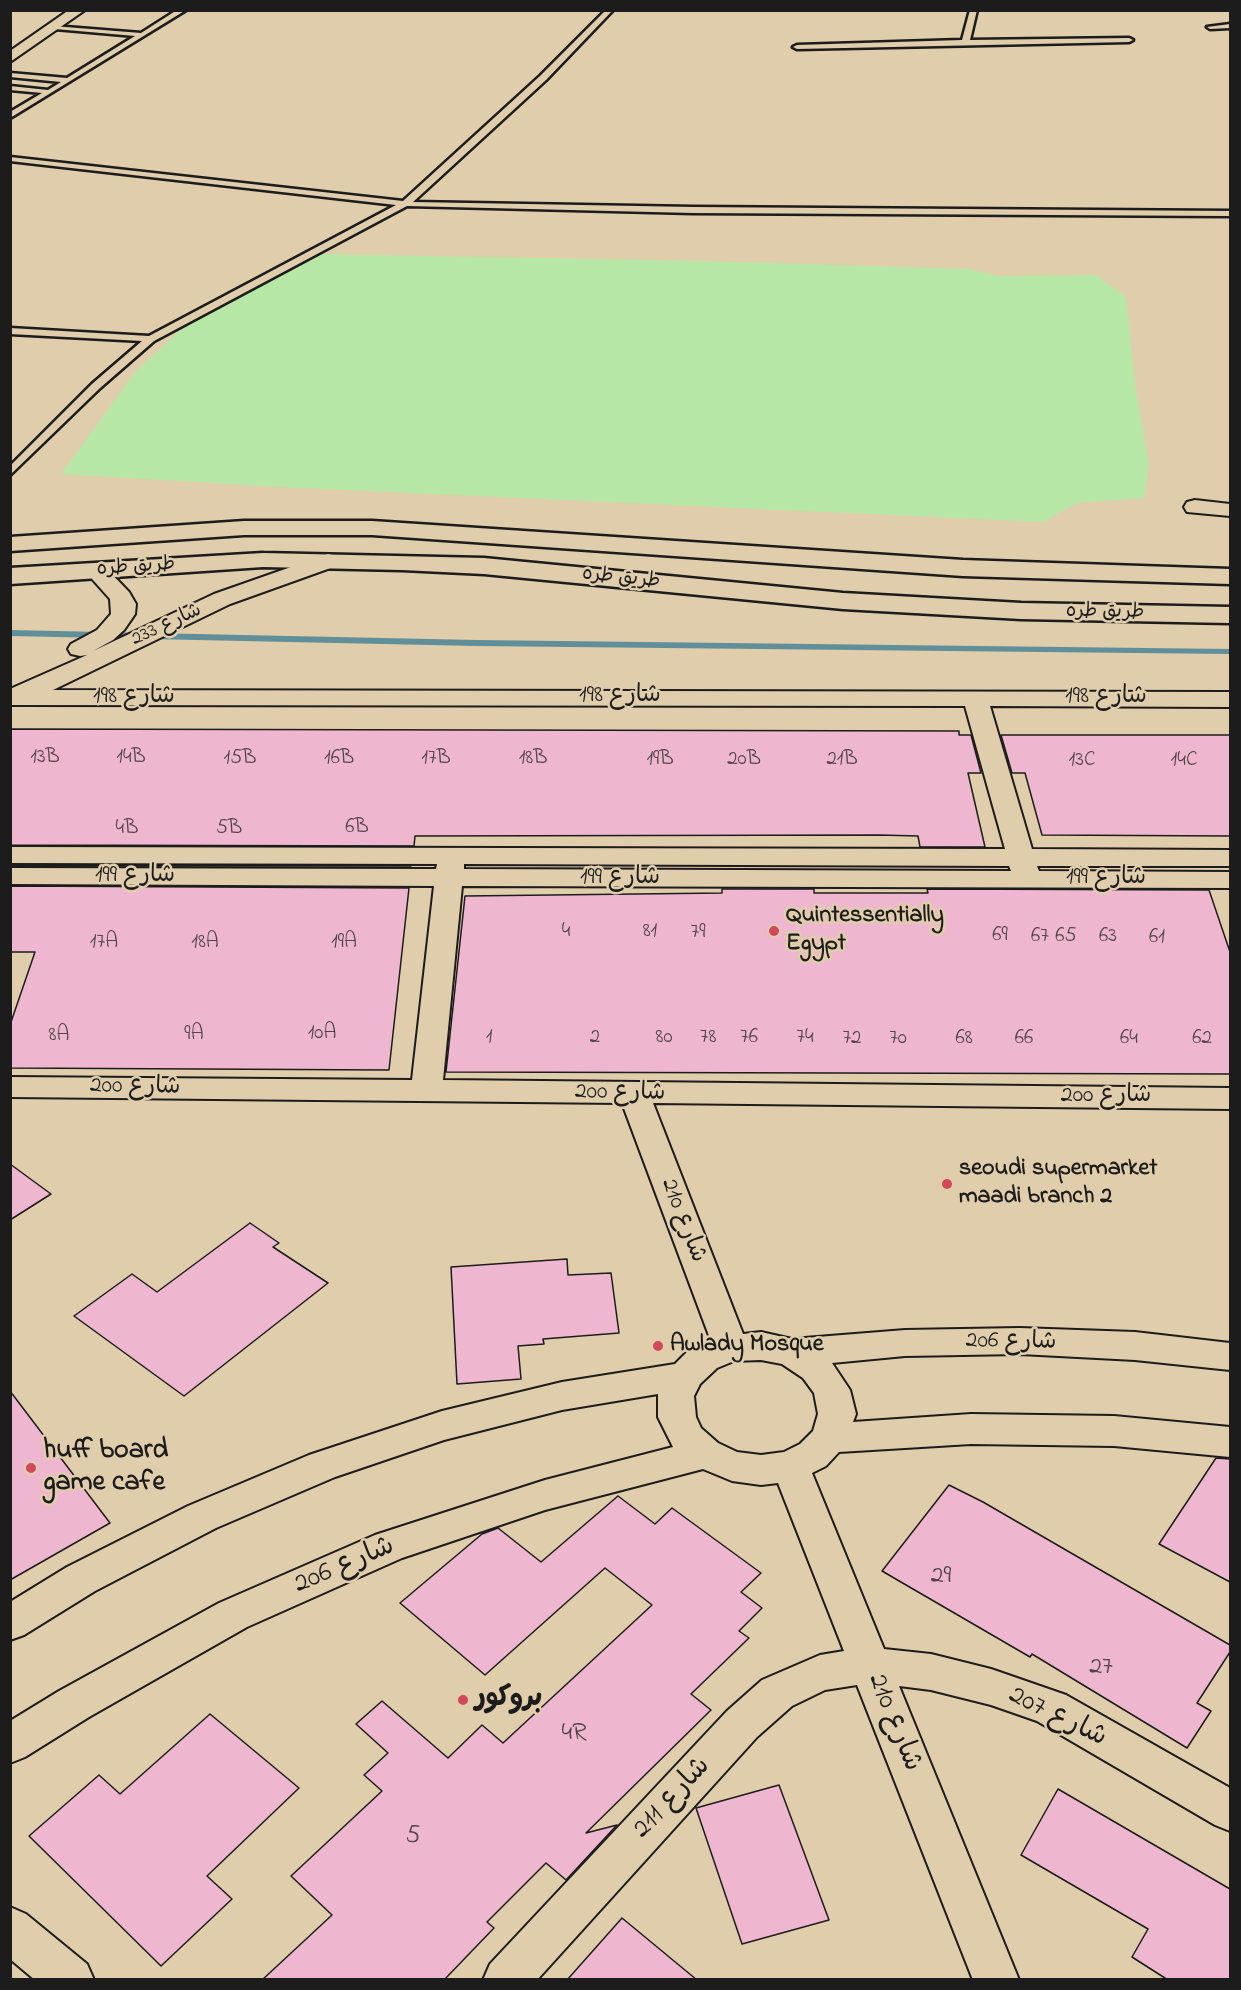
<!DOCTYPE html>
<meta charset="utf-8">
<style>
body{margin:0}
#map{position:relative;width:1241px;height:1990px;overflow:hidden;background:#e0cdab;font-family:"Indie Flower",sans-serif}
canvas{display:block}
.frame{position:absolute;inset:0;border:12px solid #1c1c1c;pointer-events:none}
</style>
<div id="map">
<canvas width="1241" height="1990"></canvas>
<div class="frame"></div>
</div>
<script>
const context = document.querySelector('canvas').getContext('2d');
context.lineJoin = 'round';
function fill(path, color) {
  context.fillStyle = color;
  context.fill(path, 'evenodd');
}
function toPath(rows) {
  const path = new Path2D();
  for (const r of rows) {
    path.moveTo(r[0], r[1]);
    for (let i = 2; i < r.length; i += 2) path.lineTo(r[i], r[i + 1]);
  }
  return path;
}
function strokePath(path, color, width, dash) {
  context.strokeStyle = color;
  context.lineWidth = width;
  context.lineCap = dash ? 'butt' : 'round';
  context.setLineDash(dash || []);
  context.stroke(path);
}
function write(font, color, halo, rows, align = 'center') {
  context.font = font + ' "Indie Flower","Playpen Sans Arabic",sans-serif';
  context.lineWidth = 5;
  context.setLineDash([]);
  context.textBaseline = 'middle';
  context.strokeStyle = halo;
  context.fillStyle = color;
  for (const [text, x, y, turn = 0] of rows) {
    context.save();
    context.translate(x, y);
    context.rotate((+turn || 0) * Math.PI / 180);
    context.textAlign = isNaN(turn) ? turn : align;
    if (halo) context.strokeText(text, 0, 0);
    context.fillText(text, 0, 0);
    context.restore();
  }
}
fill(toPath([
 [323,254,703,261,969,269,999,276,1096,275,1126,297,1135,384,1149,465,1144,498,1076,503,1044,522,281,487,61,474,136,371,190,321]
]), '#b6e7a7');
fill(toPath([
 [10,630,476,640,1230,649,1230,654,476,646,10,636,10,630]
]), '#608f99');
const building = toPath([
 [10,729,959,731,959,735,971,735,981,773,968,773,985,847,920,847,918,836,879,835,415,836,414,846,10,845,10,729],
 [1001,735,1230,735,1230,836,1042,835,1025,773,1012,773,1001,735],
 [10,865,411,866,10,866,10,865],
 [10,886,409,888,389,1070,10,1068,10,1025,35,952,10,952,10,886],
 [722,889,814,889,814,893,928,893,927,889,1209,890,1230,952,1230,1074,446,1072,465,896,722,893,722,889],
 [10,1164,51,1194,10,1220,10,1164],
 [250,1223,279,1243,273,1247,328,1283,184,1396,74,1316,132,1274,157,1292,250,1223],
 [567,1259,568,1275,611,1273,619,1333,543,1339,544,1344,518,1346,521,1379,457,1384,451,1267,567,1259],
 [10,1391,110,1523,10,1580,10,1391],
 [1216,1458,1230,1459,1230,1582,1159,1544,1216,1458],
 [949,1485,983,1502,1230,1645,1230,1652,1197,1703,1211,1711,1187,1748,1032,1654,1030,1657,882,1571,949,1485],
 [618,1496,655,1524,672,1508,761,1573,741,1592,762,1608,739,1631,749,1638,691,1694,711,1710,586,1833,617,1825,566,1880,546,1863,487,1922,494,1928,444,1980,262,1980,332,1915,291,1876,382,1791,364,1775,388,1753,356,1724,382,1701,448,1758,482,1725,503,1743,652,1605,605,1568,485,1675,400,1603,482,1534,498,1528,541,1562,618,1496],
 [210,1714,299,1788,207,1876,232,1899,161,1966,29,1836,99,1775,120,1794,210,1714],
 [779,1785,829,1920,742,1944,696,1808,779,1785],
 [1058,1789,1230,1889,1230,1980,1168,1980,1132,1957,1148,1929,1021,1855,1058,1789],
 [622,1918,697,1980,567,1980,622,1918]
]);
fill(building, '#eeb7cf');
strokePath(building, '#1c1c1c', 1.5);
const service = toPath([
 [177,10,186,10,10,118,10,112,42,93,10,90,10,86,48,90,61,82,10,77,10,73,67,78,135,36,55,29,53,26,141,33,177,10],
 [606,10,613,10,546,80,413,202,693,207,1230,211,1230,216,693,213,407,206,154,341,100,388,10,475,10,466,92,384,142,341,10,334,10,328,149,336,396,205,10,161,10,157,403,201,540,76,606,10],
 [970,10,977,10,970,40,1129,38,1133,40,1129,42,797,49,793,47,797,45,962,40,970,10],
 [1230,24,1230,28,1210,29,1207,27,1230,24]
]);
const minor = toPath([
 [69,10,85,10,10,62,10,51,69,10],
 [1195,500,1230,504,1230,516,1187,512,1184,507,1187,502,1195,500],
 [328,554,336,556,339,561,336,566,230,604,53,690,1230,692,1230,707,990,706,1032,849,1230,850,1230,866,1037,866,1039,871,1230,872,1230,888,462,886,443,1080,1230,1088,1230,1109,653,1103,743,1334,761,1332,792,1339,905,1330,1020,1328,1135,1332,1230,1343,1230,1370,1135,1360,1020,1354,905,1356,832,1363,850,1390,856,1414,853,1422,971,1414,1114,1416,1230,1427,1230,1457,1114,1446,971,1444,839,1452,826,1466,812,1473,884,1649,931,1654,991,1669,1066,1695,1230,1788,1230,1831,1215,1825,1037,1721,991,1705,931,1690,899,1686,1019,1980,973,1980,857,1685,825,1690,792,1706,757,1737,537,1980,483,1980,490,1964,727,1711,762,1680,820,1655,844,1651,778,1483,761,1485,732,1481,703,1469,545,1510,402,1558,247,1627,89,1717,25,1757,10,1763,10,1721,59,1691,219,1603,375,1535,545,1480,673,1447,658,1417,658,1394,562,1410,444,1440,335,1477,216,1528,95,1591,24,1635,10,1640,10,1602,67,1567,188,1506,309,1455,442,1411,562,1382,675,1364,691,1348,711,1341,622,1103,10,1097,10,1077,412,1080,434,886,10,884,10,868,436,869,437,864,10,863,10,847,1005,849,965,706,10,705,10,689,87,655,80,656,71,654,68,649,71,644,97,630,111,614,110,599,85,571,88,566,96,564,104,566,129,592,136,604,135,614,124,630,113,640,93,651,214,594,328,554],
 [464,864,1009,866,1011,871,464,869,464,864],
 [761,1360,782,1364,803,1378,814,1393,818,1414,813,1431,800,1444,784,1452,761,1455,737,1452,718,1443,701,1428,696,1417,694,1396,700,1384,717,1368,734,1361,761,1360],
 [10,1907,26,1914,87,1964,94,1980,35,1980,10,1959,10,1907]
]);
const secondary = toPath([
 [244,521,372,521,963,560,1230,569,1230,584,963,576,372,535,244,535,10,551,10,537,244,521],
 [263,553,484,558,843,593,1021,603,1230,607,1230,623,1021,619,843,609,484,574,402,570,263,567,10,584,10,568,263,553]
]);
strokePath(service, '#1c1c1c', 5);
strokePath(minor, '#1c1c1c', 4);
strokePath(secondary, '#1c1c1c', 5);
fill(service, '#e0cdab');
fill(minor, '#e0cdab');
fill(secondary, '#e0cdab');
for (const [x, y, r, color] of [
 [774,931,6,"#d1495b"],
 [947,1184,6,"#d1495b"],
 [658,1346,6,"#d1495b"],
 [31,1468,6,"#d1495b"],
 [463,1700,6,"#d1495b"]
]) {
  const dot = new Path2D();
  dot.arc(x, y, r, 0, 2 * Math.PI);
  context.fillStyle = color;
  context.fill(dot);
  strokePath(dot, '#e0cdab', 2);
}
write('20px', '#1c1c1c', '#e0cdab', [
 ["طريق طره",136,568,-4],
 ["طريق طره",621,579,6],
 ["طريق طره",1105,613,1],
 ["شارع 233",167,626,-25]
]);
write('21px', '#504349', null, [
 ["13B",45,759],
 ["14B",131,759],
 ["15B",240,760],
 ["16B",339,760],
 ["17B",436,760],
 ["18B",533,760],
 ["19B",660,761],
 ["20B",744,761],
 ["21B",842,761],
 ["13C",1082,762],
 ["14C",1184,762],
 ["6B",357,829],
 ["4B",127,830],
 ["5B",229,830],
 ["4",566,933],
 ["81",650,933],
 ["79",698,934],
 ["69",1000,937],
 ["67",1040,938],
 ["65",1066,938],
 ["63",1108,938],
 ["61",1157,939],
 ["17A",104,944],
 ["18A",205,944],
 ["19A",344,944],
 ["10A",322,1035],
 ["9A",194,1036],
 ["8A",59,1037],
 ["1",489,1039],
 ["2",595,1039],
 ["80",664,1039],
 ["78",708,1039],
 ["76",749,1039],
 ["74",805,1039],
 ["72",852,1040],
 ["70",898,1040],
 ["68",964,1040],
 ["66",1024,1040],
 ["64",1129,1040],
 ["62",1202,1040]
]);
write('24px', '#1c1c1c', '#e0cdab', [
 ["شارع 198",620,697],
 ["شارع 198",134,698],
 ["شارع 198",1106,698],
 ["شارع 199",135,877],
 ["شارع 199",620,879],
 ["شارع 199",1106,879],
 ["شارع 200",135,1088,1],
 ["شارع 200",620,1094,1],
 ["شارع 200",1106,1097],
 ["شارع 210",682,1221,69],
 ["شارع 206",1011,1343,1]
]);
write('bold 24px', '#1c1c1c', '#e0cdab', [
 ["Quintessentially",786,917],
 ["Egypt",786,945],
 ["seoudi supermarket",959,1170],
 ["maadi branch 2",959,1198],
 ["Awlady Mosque",670,1346]
], 'left');
write('26px', '#504349', null, [
 ["29",941,1578],
 ["27",1101,1669],
 ["4R",574,1735],
 ["5",413,1838]
]);
write('bold 28px', '#1c1c1c', '#e0cdab', [
 ["huff board",43,1452],
 ["game cafe",43,1484],
 ["بروكور",475,1700]
], 'left');
write('28px', '#1c1c1c', '#e0cdab', [
 ["شارع 206",345,1567,-23],
 ["شارع 207",1057,1718,26],
 ["شارع 210",893,1723,68],
 ["شارع 211",673,1799,-47]
]);
</script>
